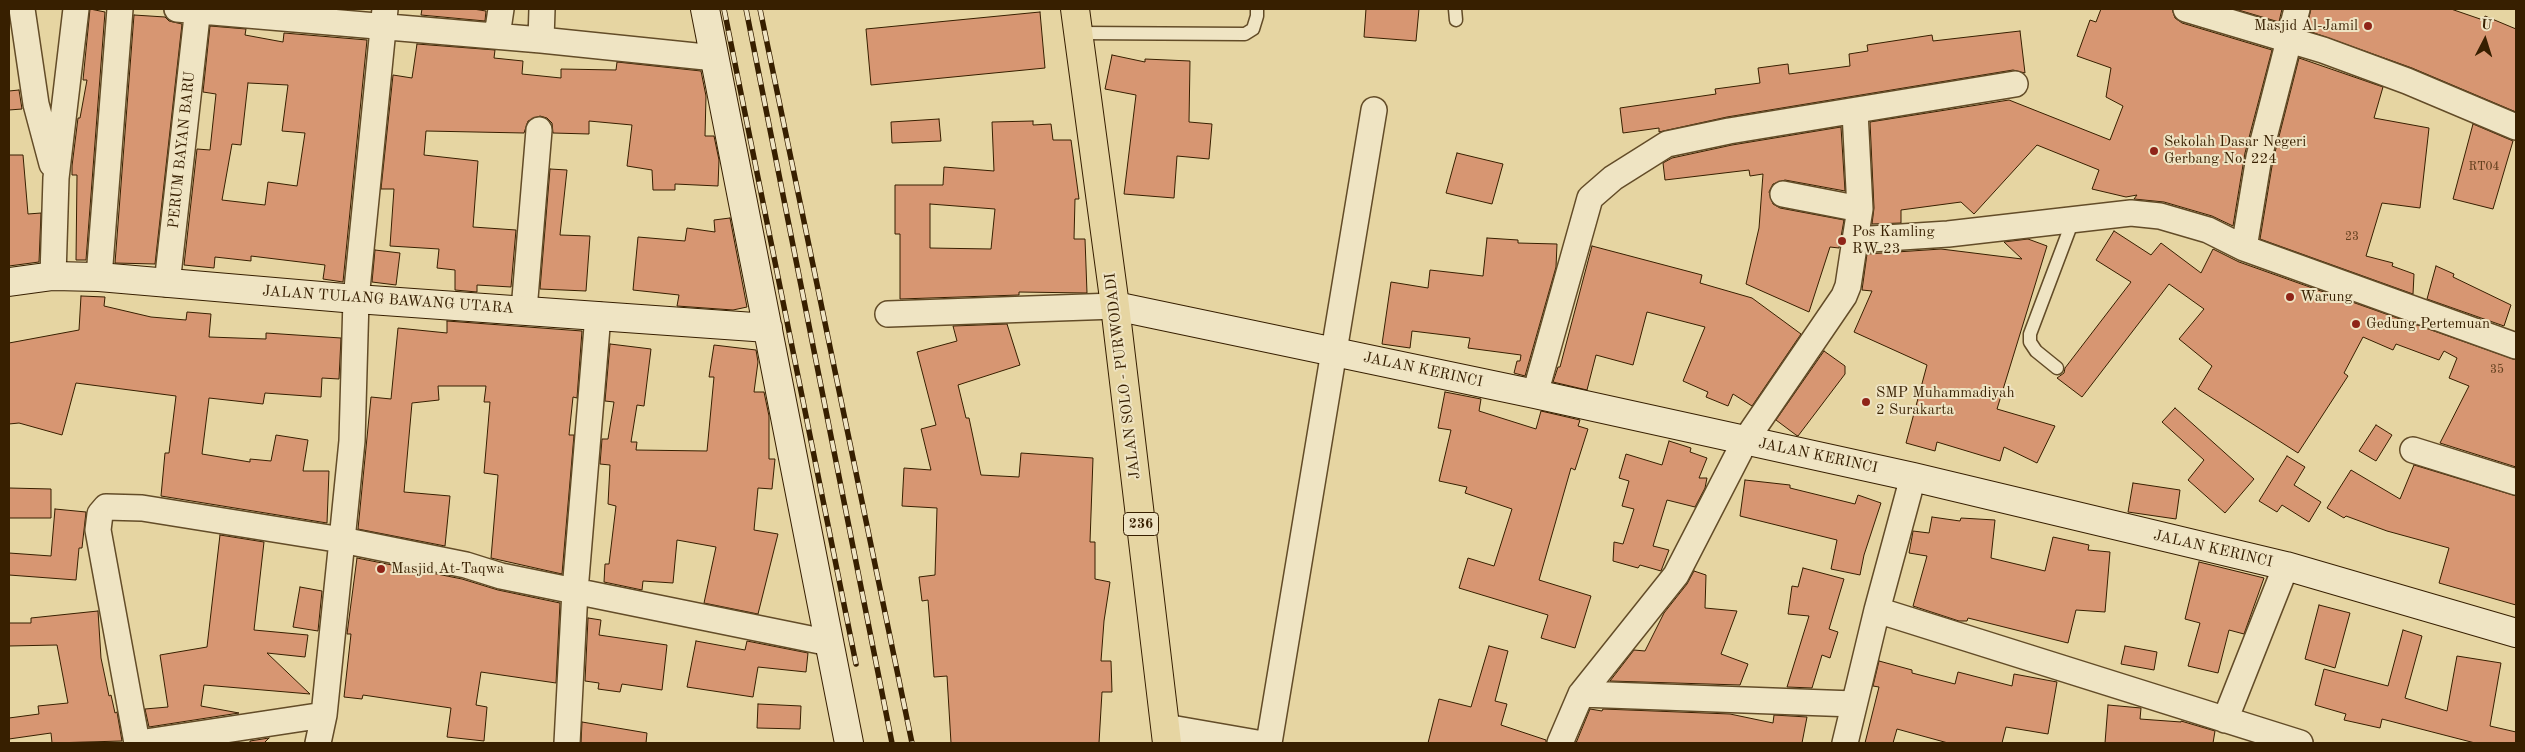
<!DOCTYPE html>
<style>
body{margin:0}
#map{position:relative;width:2525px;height:752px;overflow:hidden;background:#e6d5a2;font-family:"Old Standard TT",serif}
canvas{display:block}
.frame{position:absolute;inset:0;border:10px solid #371f00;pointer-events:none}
.north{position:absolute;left:2460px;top:15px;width:50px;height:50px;-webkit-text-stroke:4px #efe4c3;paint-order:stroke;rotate:5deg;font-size:14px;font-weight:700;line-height:20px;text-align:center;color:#371f00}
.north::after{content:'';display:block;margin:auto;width:18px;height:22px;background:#371f00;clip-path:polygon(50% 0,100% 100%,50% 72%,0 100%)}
</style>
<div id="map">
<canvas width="2525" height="752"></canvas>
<div class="frame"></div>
<div class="north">U</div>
</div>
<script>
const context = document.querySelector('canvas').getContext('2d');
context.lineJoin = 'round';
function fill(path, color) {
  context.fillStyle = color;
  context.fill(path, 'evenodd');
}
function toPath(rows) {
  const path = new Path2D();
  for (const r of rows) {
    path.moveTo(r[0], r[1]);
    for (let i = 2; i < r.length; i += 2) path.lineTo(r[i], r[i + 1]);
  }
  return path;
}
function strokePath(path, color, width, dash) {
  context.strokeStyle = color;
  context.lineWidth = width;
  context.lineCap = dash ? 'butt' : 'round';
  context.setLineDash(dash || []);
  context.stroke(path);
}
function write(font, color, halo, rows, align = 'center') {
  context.font = font + ' "Old Standard TT",serif';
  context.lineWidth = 4;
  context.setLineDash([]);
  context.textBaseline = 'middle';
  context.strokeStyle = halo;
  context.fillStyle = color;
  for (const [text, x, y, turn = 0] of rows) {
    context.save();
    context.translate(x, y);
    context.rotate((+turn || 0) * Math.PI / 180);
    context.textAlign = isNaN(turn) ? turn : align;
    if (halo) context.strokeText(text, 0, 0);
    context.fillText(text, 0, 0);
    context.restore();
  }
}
const building = toPath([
 [90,9,105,12,86,260,76,260,77,175,72,175,72,166,78,118,80,118,87,80,83,80,90,9],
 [422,9,473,9,486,11,485,21,421,15,422,9],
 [1366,9,1419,9,1416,41,1364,37,1366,9],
 [2101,9,2172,9,2175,18,2182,23,2272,50,2245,153,2233,226,2212,216,2164,202,2134,199,2137,195,2126,197,2092,189,2099,170,2037,145,1974,214,1961,202,1901,210,1901,223,1872,224,1874,208,1870,122,2009,100,2110,140,2123,106,2106,97,2111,68,2077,56,2090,20,2096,22,2101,9],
 [2235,9,2282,9,2279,22,2235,9],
 [2311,9,2451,9,2483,20,2485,16,2516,29,2516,112,2412,68,2306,30,2311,9],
 [1040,12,1045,68,871,85,866,29,1040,12],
 [134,15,165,17,169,21,182,24,155,264,115,263,134,15],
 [210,26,246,29,245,35,283,42,284,33,367,40,343,282,323,279,325,265,251,256,251,261,215,257,214,268,184,265,197,149,210,150,216,94,203,92,210,26],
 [248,83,288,85,282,131,305,133,297,186,268,182,265,205,222,200,232,144,241,145,248,83],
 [2020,31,2025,73,2013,70,1727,117,1659,132,1659,128,1623,133,1620,108,1716,94,1715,89,1760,83,1758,68,1788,64,1789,74,1850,66,1849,54,1868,51,1867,45,1932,35,1933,41,2020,31],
 [417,44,495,50,494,58,523,61,522,74,561,78,561,69,616,70,617,62,701,71,706,96,705,136,714,136,719,160,718,186,675,184,675,190,653,190,652,170,627,166,632,125,589,121,589,134,553,133,552,123,547,118,540,116,528,121,524,133,426,131,424,155,478,161,473,227,516,230,511,287,477,285,477,292,455,290,455,270,437,268,439,249,390,246,394,189,381,189,393,75,412,78,417,44],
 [1112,55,1145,62,1145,59,1190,61,1189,122,1212,124,1209,159,1177,156,1174,198,1124,194,1136,95,1105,89,1112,55],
 [2299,58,2383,87,2374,118,2429,128,2420,208,2382,203,2366,256,2393,263,2392,266,2414,274,2413,294,2260,239,2273,160,2299,58],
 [19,90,22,109,9,110,9,91,19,90],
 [939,119,941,141,892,143,891,122,939,119],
 [1033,121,1033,125,1051,124,1053,140,1071,140,1079,199,1075,199,1074,239,1085,239,1087,293,1019,292,1019,295,900,299,900,234,895,234,895,185,943,185,944,167,994,171,992,122,1033,121],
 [930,204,995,209,991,249,930,248,930,204],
 [2473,124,2513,141,2493,209,2453,199,2473,124],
 [1841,127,1845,191,1785,180,1773,184,1769,192,1773,204,1780,208,1844,220,1839,248,1830,247,1809,312,1746,284,1759,228,1763,174,1750,176,1749,170,1665,180,1663,163,1672,158,1732,145,1841,127],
 [1457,153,1503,164,1492,204,1446,193,1457,153],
 [9,155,23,155,28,214,41,213,39,262,9,266,9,155],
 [550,169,567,170,560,235,590,236,586,291,540,289,550,169],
 [730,218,747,307,733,310,677,306,679,295,633,290,638,237,685,241,687,228,715,232,714,220,730,218],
 [2114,231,2151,255,2161,243,2201,273,2213,249,2239,262,2516,360,2516,467,2440,443,2469,386,2449,378,2457,358,2444,351,2439,360,2396,344,2393,350,2363,337,2344,373,2348,376,2298,453,2198,389,2212,366,2179,339,2204,309,2169,284,2082,397,2057,378,2064,373,2065,368,2131,282,2096,260,2114,231],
 [1487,238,1518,240,1518,243,1557,244,1556,267,1525,376,1514,373,1517,361,1520,361,1521,355,1468,348,1470,338,1412,331,1410,348,1382,344,1391,282,1428,288,1430,270,1483,276,1487,238],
 [2028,239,2047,246,1997,409,2055,426,2037,463,2004,447,2000,461,1937,442,1935,451,1906,443,1927,365,1854,332,1872,291,1862,290,1867,254,1941,249,2022,259,2004,242,2028,239],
 [1592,246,1702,275,1700,283,1752,298,1801,334,1752,406,1733,394,1728,406,1706,397,1708,392,1683,381,1705,327,1647,312,1633,365,1596,355,1587,390,1553,382,1558,367,1560,367,1592,246],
 [375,250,400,253,396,285,372,282,375,250],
 [2436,266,2454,274,2453,277,2511,305,2504,326,2427,299,2436,266],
 [81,296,105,297,104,306,151,317,186,320,187,312,211,314,209,337,266,339,266,333,341,338,339,379,322,378,321,397,265,393,263,404,209,398,202,454,250,462,250,459,271,461,276,435,308,440,303,471,329,471,327,523,161,496,165,453,169,453,176,396,76,383,62,435,19,423,9,424,9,343,79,330,81,296],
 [447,321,582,331,577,398,573,397,569,435,574,435,562,574,491,558,498,475,484,473,490,402,484,402,486,386,438,386,439,400,412,403,404,492,450,496,445,546,358,529,371,397,391,399,398,328,447,333,447,321],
 [1007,324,1020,365,958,385,966,418,969,418,981,475,1019,477,1021,453,1093,458,1090,542,1095,542,1095,579,1110,582,1104,621,1101,661,1111,661,1112,692,1102,692,1099,743,951,743,947,676,934,677,928,600,922,601,919,577,935,575,937,508,902,506,904,468,931,470,921,429,936,425,917,352,957,341,953,326,1007,324],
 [610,344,651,349,644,406,637,405,631,442,637,442,636,450,707,451,714,377,709,377,714,345,756,350,758,362,754,392,764,392,769,416,769,459,775,459,772,489,758,488,754,530,778,534,758,614,704,603,716,547,677,540,673,583,643,581,642,590,604,582,605,564,609,564,616,506,608,504,610,465,600,464,602,439,608,439,614,402,605,401,610,344],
 [1824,351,1845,366,1845,374,1798,436,1796,435,1776,420,1824,351],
 [1445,392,1481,399,1479,411,1536,429,1541,411,1580,420,1578,426,1588,429,1575,470,1571,468,1539,580,1591,596,1575,648,1541,638,1548,615,1459,588,1468,558,1494,566,1512,509,1465,493,1467,487,1439,481,1451,430,1438,428,1445,392],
 [2175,408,2254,479,2225,513,2188,480,2204,460,2162,422,2175,408],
 [2376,425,2392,435,2376,461,2359,451,2376,425],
 [1669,441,1691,448,1690,452,1707,458,1699,478,1707,478,1705,488,1695,507,1667,500,1653,546,1669,550,1661,571,1640,565,1638,568,1613,561,1614,542,1623,544,1634,509,1622,506,1629,481,1619,478,1626,454,1662,465,1669,441],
 [2287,456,2305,467,2294,485,2321,502,2309,522,2282,505,2277,512,2259,501,2287,456],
 [2414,465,2516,496,2516,605,2439,583,2449,548,2387,531,2346,516,2344,518,2327,508,2351,470,2400,499,2414,465],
 [1745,480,1790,485,1790,488,1855,504,1858,495,1881,503,1864,555,1860,575,1831,569,1837,540,1740,516,1745,480],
 [2133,483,2180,490,2176,519,2128,512,2133,483],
 [9,488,51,489,51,518,9,518,9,488],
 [55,509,86,512,82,548,79,548,76,580,9,575,9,553,51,556,55,509],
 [1932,517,1960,521,1961,518,1995,520,1991,558,2045,571,2053,537,2089,545,2088,550,2110,552,2105,612,2076,610,2068,643,1968,618,1967,621,1959,621,1913,606,1927,556,1909,553,1912,537,1913,531,1929,533,1932,517],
 [220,535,264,542,254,630,308,635,305,657,267,653,310,694,204,685,201,706,239,713,149,727,145,709,168,707,160,655,207,647,220,535],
 [357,558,462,579,498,590,560,603,556,683,481,672,476,705,487,707,484,741,447,737,451,708,363,695,362,699,344,697,351,634,347,634,357,558],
 [2199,562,2264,578,2244,634,2229,630,2218,673,2188,666,2200,623,2185,619,2199,562],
 [1803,568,1844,579,1829,629,1838,632,1830,658,1822,655,1812,688,1787,687,1809,616,1788,614,1792,586,1798,587,1803,568],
 [1694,571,1706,575,1705,608,1737,611,1721,654,1748,664,1740,685,1610,681,1634,650,1645,651,1664,613,1687,584,1694,571],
 [300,587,322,591,318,631,293,627,300,587],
 [2319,605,2350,613,2335,668,2305,659,2319,605],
 [98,611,101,658,109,696,111,695,115,713,117,712,122,741,52,743,51,733,9,739,9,718,39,714,38,706,68,703,57,645,9,646,9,623,31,623,31,618,98,611],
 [588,618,601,620,599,635,667,645,662,690,622,684,620,692,598,689,599,683,585,681,588,618],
 [2403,630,2422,636,2405,698,2447,711,2457,656,2501,663,2490,726,2516,732,2516,743,2475,743,2382,719,2380,728,2344,720,2346,714,2315,705,2324,669,2388,686,2403,630],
 [696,641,745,650,747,641,808,653,806,672,758,667,753,697,687,687,696,641],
 [1489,646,1508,651,1495,701,1507,704,1501,725,1546,740,1546,743,1428,743,1439,699,1471,707,1489,646],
 [2125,646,2157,652,2154,670,2121,664,2125,646],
 [1879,661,1912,670,1912,673,1955,684,1958,672,2012,686,2014,674,2057,682,2048,734,2006,727,2002,743,1948,743,1897,729,1893,743,1865,743,1879,687,1873,686,1879,661],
 [758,704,801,706,800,729,757,728,758,704],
 [2108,705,2141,708,2140,719,2181,722,2181,721,2215,731,2213,743,2105,743,2108,705],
 [1590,709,1602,711,1603,709,1730,714,1773,723,1774,715,1807,717,1802,743,1576,743,1590,709],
 [582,722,647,733,646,743,581,743,582,722],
 [269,738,264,743,250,743,250,741,269,738]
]);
fill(building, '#d79672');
strokePath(building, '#371f00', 1);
const lane = toPath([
 [1455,9,1456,20],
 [1078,33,1245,34,1253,29,1257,16,1257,9],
 [2057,368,2036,351,2030,342,2030,334,2073,220]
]);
const street = toPath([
 [22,9,36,104,52,164],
 [177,9,541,40,715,58],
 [2186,9,2323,50,2407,81,2516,127],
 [497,36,501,9],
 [541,40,542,9],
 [1855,112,1860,209,1855,240],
 [1783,194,1860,209],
 [2244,248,2259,157,2297,9],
 [53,276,56,178,76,9],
 [99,277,120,9],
 [167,284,197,16],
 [524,310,539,130],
 [888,314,1115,306],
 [1535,394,1590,198,1613,178,1667,144,1729,131,2015,84],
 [2413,450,2516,482],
 [1877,610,2300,743],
 [1581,694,1854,704],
 [2225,720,2286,566],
 [1165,727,1257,743],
 [137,743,98,530,100,514,106,507,142,508,342,540,352,441,356,299,385,9],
 [139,743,324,715],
 [318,743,324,715,342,540,466,565,501,576,830,643],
 [567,743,575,591,598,315],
 [1269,743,1374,110],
 [1560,743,1581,694,1676,575,1745,441,1844,296,1848,286,1855,240,1948,234,2131,213,2160,216,2208,230,2244,248,2516,346],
 [1845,743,1877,610,1913,477]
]);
const secondary = toPath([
 [705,9,849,743],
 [9,282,53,276,99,277,356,299,768,328],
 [1115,306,1535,394,1913,477,2286,566,2516,633]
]);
const primary = toPath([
 [1075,9,1115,306,1167,743]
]);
strokePath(lane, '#634c28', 15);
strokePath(street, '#634c28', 28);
strokePath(secondary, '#371f00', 30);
strokePath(primary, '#371f00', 30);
strokePath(lane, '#efe4c3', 12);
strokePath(street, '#efe4c3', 25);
strokePath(secondary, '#efe4c3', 28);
strokePath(primary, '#e6d5a2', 28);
const rail = toPath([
 [724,9,856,664],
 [746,9,892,743],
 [760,9,912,743]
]);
strokePath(rail, '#371f00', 5.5);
strokePath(rail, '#efe4c3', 4, [11]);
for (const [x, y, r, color] of [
 [2368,26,5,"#8f2418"],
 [2154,151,5,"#8f2418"],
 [1842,241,5,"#8f2418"],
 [2290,297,5,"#8f2418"],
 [2356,324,5,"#8f2418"],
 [1866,402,5,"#8f2418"],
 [381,569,5,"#8f2418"]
]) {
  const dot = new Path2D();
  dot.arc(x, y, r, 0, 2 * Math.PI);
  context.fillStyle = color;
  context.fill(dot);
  strokePath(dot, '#efe4c3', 2);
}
write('12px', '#5f3d1c', null, [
 ["RT04",2484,167],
 ["23",2352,237],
 ["35",2497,370]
]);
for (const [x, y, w] of [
 [1141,524,35]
]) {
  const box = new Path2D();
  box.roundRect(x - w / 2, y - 11.5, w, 23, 4);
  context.fillStyle = '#efe4c3';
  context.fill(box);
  strokePath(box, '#371f00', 1);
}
write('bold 14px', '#371f00', null, [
 ["236",1141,524]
]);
write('15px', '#371f00', '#efe4c3', [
 ["Masjid Al-Jamil",2358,26,"right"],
 ["Sekolah Dasar Negeri",2164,142],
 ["Gerbang No. 224",2164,159],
 ["Pos Kamling",1852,232],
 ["RW 23",1852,249],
 ["Warung",2300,297],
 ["Gedung Pertemuan",2366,324],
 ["SMP Muhammadiyah",1876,393],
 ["2 Surakarta",1876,410],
 ["Masjid At-Taqwa",391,569]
], 'left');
write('15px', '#371f00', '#efe4c3', [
 ["PERUM BAYAN BARU",182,150,-84],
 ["JALAN TULANG BAWANG UTARA",388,300,4],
 ["JALAN KERINCI",1423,370,12],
 ["JALAN SOLO - PURWODADI",1123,376,-97],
 ["JALAN KERINCI",1818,456,12],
 ["JALAN KERINCI",2213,549,13]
]);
</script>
